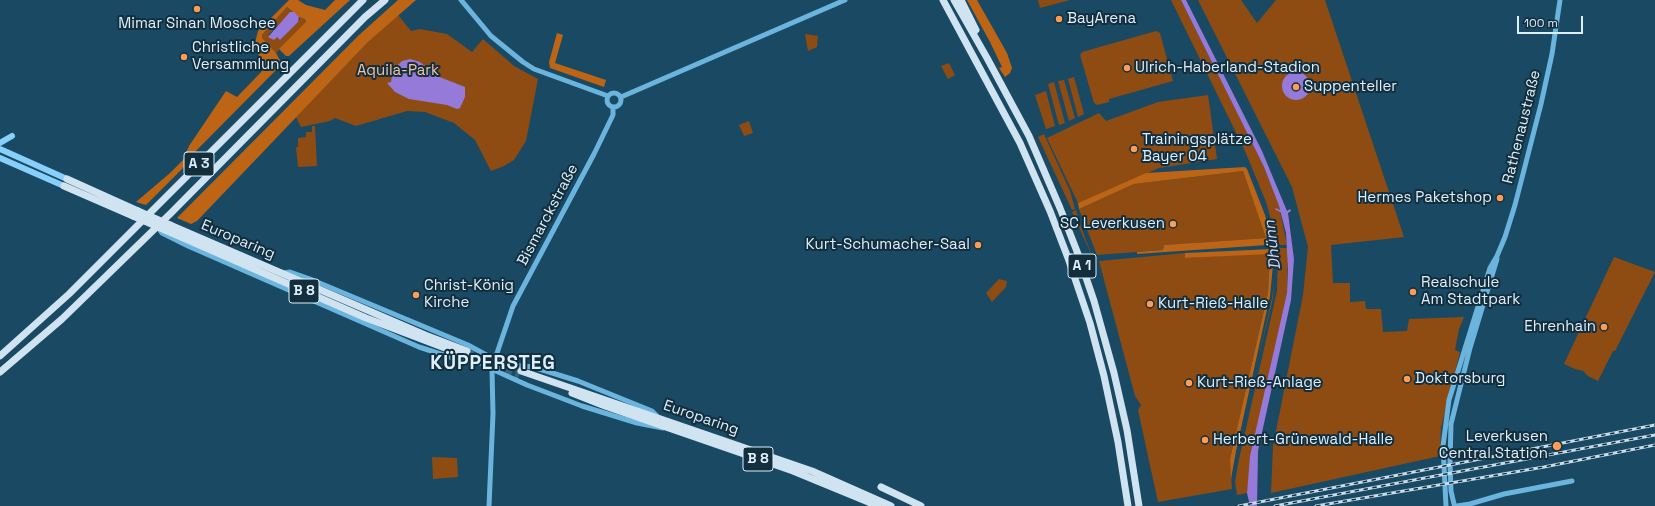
<!DOCTYPE html>
<meta charset="utf-8">
<style>
body{margin:0}
#map{position:relative;width:1655px;height:506px;overflow:hidden;background:#194963;font-family:"Space Grotesk",sans-serif}
canvas{display:block}
.scale{position:absolute;left:1517px;top:16px;width:66px;height:18px;box-sizing:border-box;border:2px solid #ddeffb;border-top:0;padding-left:5px;font-size:12px;line-height:14px;white-space:nowrap;color:#ddeffb;-webkit-text-stroke:3px #132e3d;paint-order:stroke}
</style>
<div id="map">
<canvas width="1655" height="506"></canvas>
<div class="scale">100 m</div>
</div>
<script>
const context = document.querySelector('canvas').getContext('2d');
context.lineJoin = 'round';
function fill(path, color) {
  context.fillStyle = color;
  context.fill(path, 'evenodd');
}
function toPath(rows) {
  const path = new Path2D();
  for (const r of rows) {
    if (r.length === 3) {
      path.moveTo(r[0] + r[2], r[1]);
      path.arc(r[0], r[1], r[2], 0, 2 * Math.PI);
      continue;
    }
    path.moveTo(r[0], r[1]);
    for (let i = 2; i < r.length; i += 2) path.lineTo(r[i], r[i + 1]);
  }
  return path;
}
function strokePath(path, color, width, dash) {
  context.strokeStyle = color;
  context.lineWidth = width;
  context.lineCap = dash ? 'butt' : 'round';
  context.setLineDash(dash || []);
  context.stroke(path);
}
function write(font, color, halo, rows, align = 'center') {
  context.font = font + ' "Space Grotesk",sans-serif';
  context.lineWidth = 4;
  context.setLineDash([]);
  context.textBaseline = 'middle';
  context.strokeStyle = halo;
  context.fillStyle = color;
  for (const [text, x, y, turn = 0] of rows) {
    context.save();
    context.translate(x, y);
    context.rotate((+turn || 0) * Math.PI / 180);
    context.textAlign = isNaN(turn) ? turn : align;
    if (halo) context.strokeText(text, 0, 0);
    context.fillText(text, 0, 0);
    context.restore();
  }
}
fill(toPath([
 [1038,0,1070,0,1040,8],
 [1171,0,1181,0,1264,167,1279,206,1287,245,1278,245,1266,202,1245,151],
 [1198,0,1241,0,1257,23,1276,0,1325,0,1404,237,1331,245,1333,283,1350,283,1350,302,1365,301,1366,309,1381,309,1383,332,1407,331,1409,319,1464,317,1459,329,1455,350,1460,352,1441,428,1440,456,1271,493,1273,446,1303,295,1308,247,1292,187],
 [287,7,292,12,268,35,277,37,280,40,300,19,299,17,305,19,306,23,276,53,261,38,262,35],
 [398,15,411,31,420,29,447,34,472,52,483,39,514,66,538,79,526,141,514,160,504,166,491,171,475,140,454,123,425,112,407,111,356,126,335,118,330,121,301,127,296,117,368,42],
 [1156,31,1160,33,1173,81,1109,99,1109,102,1097,105,1094,103,1080,55,1082,52],
 [805,34,818,36,817,47,808,51],
 [949,63,955,75,948,79,941,66],
 [1074,77,1084,114,1078,117,1068,79],
 [1064,80,1075,118,1069,121,1058,81],
 [1054,82,1065,123,1059,125,1048,84],
 [1046,91,1055,126,1046,129,1035,95],
 [1208,95,1217,159,1159,168,1078,203,1047,138,1099,113,1106,121,1158,102],
 [749,121,753,133,744,136,739,125],
 [312,126,315,126,317,166,298,167,296,147,298,147,298,138,306,137,306,132,312,132],
 [1044,134,1070,191,1075,209,1072,210,1038,137],
 [1243,171,1266,238,1164,245,1163,250,1097,255,1079,209,1134,184],
 [1076,210,1081,227,1092,256,1072,212],
 [1278,248,1287,248,1288,252,1287,293,1251,456,1247,493,1237,495,1235,482,1238,464,1277,291],
 [1185,253,1185,258,1270,253,1268,293,1230,459,1232,489,1158,502,1138,410,1141,405,1135,396,1099,261],
 [1614,257,1655,272,1615,351,1613,351,1598,381,1588,376,1583,371,1575,369,1564,364],
 [999,279,1007,281,1006,287,992,302,986,293],
 [1274,283,1273,298,1255,373,1272,298],
 [432,457,457,458,458,477,433,479]
]), '#8e4c12');
fill(toPath([
 [289,0,298,0,306,5,325,10,335,0,350,0,289,56,286,56,279,49,306,22,305,19,299,17,287,7,262,35,262,38,276,53,282,64,192,155,193,158,146,205,136,202,170,173,183,160,189,146,226,91,237,97,266,67,254,47,258,31],
 [398,0,416,0,368,42,197,221,191,224,177,218,359,35],
 [967,0,977,0,1007,53,1012,68,1010,73,1005,77,999,68,1002,67,990,42],
 [557,33,563,35,555,63,606,80,604,87,550,68,549,62],
 [1245,167,1247,169,1265,215,1271,239,1267,245,1137,254,1137,252,1163,250,1164,245,1266,238,1243,171,1134,184,1079,209,1078,203,1146,173],
 [1272,249,1273,265,1270,296,1236,451,1231,479,1230,459,1268,293,1270,254,1185,258,1185,253]
]), '#bd6515');
fill(toPath([
 [1181,0,1186,0,1262,151,1287,211,1290,209,1291,211,1288,213,1294,259,1291,300,1258,451,1257,506,1250,506,1247,493,1250,456,1287,293,1288,269,1286,233,1279,206,1264,167],
 [290,12,294,12,299,17,298,22,280,40,277,37,274,40,268,37],
 [410,59,420,62,437,76,465,87,465,97,460,108,457,109,447,105,409,99,395,92,387,83,391,82,393,70,402,61],
 [1296,86,14]
]), '#957ad9');
strokePath(toPath([
 [1276,209,1282,212]
]), '#957ad9', 1.5);
strokePath(toPath([
 [467,351,521,371],
 [466,356,519,375]
]), '#36627a', 7, [7, 3.5]);
strokePath(toPath([
 [461,0,491,36,523,62,534,69,608,96],
 [614,100,7],
 [621,97,845,0],
 [158,227,162,233,188,246,419,347,459,360,487,364],
 [283,273,290,272,310,279,468,345,490,357],
 [494,363,7],
 [496,356,513,306,594,154,613,115,613,107],
 [502,364,533,367,578,381,652,411,658,417],
 [496,371,527,385,582,406,637,423,663,428],
 [1454,504,1451,491,1450,462,1451,424,1470,348,1497,259],
 [489,506,493,414,492,370],
 [1446,506,1443,446,1449,400,1490,268,1497,256,1505,237,1515,205,1541,104,1552,54,1560,0],
 [1457,506,1470,504,1504,494,1572,481]
]), '#6bb4de', 5);
strokePath(toPath([
 [0,143,12,136],
 [0,149,67,179],
 [0,158,64,186]
]), '#87d0fc', 6);
strokePath(toPath([
 [943,0,1020,143,1050,211,1068,258,1090,323,1104,376,1118,442,1128,506],
 [954,0,987,58,1029,136,1060,208,1078,254,1094,301,1114,373,1127,430,1139,506],
 [961,0,976,30],
 [67,179,138,211],
 [64,186,133,216],
 [170,225,425,335,467,351],
 [165,230,366,318,466,356],
 [0,356,69,294,363,0],
 [521,371,812,471,891,506],
 [0,372,62,319,171,213,365,17,385,0],
 [572,393,605,406,793,471,878,506],
 [881,487,921,506]
]), '#cfe3f0', 7);
const rail = toPath([
 [1239,506,1655,425],
 [1275,506,1655,435],
 [1316,506,1544,467,1655,445]
]);
strokePath(rail, '#c8ddeb', 3);
strokePath(rail, '#132e3d', 1.5, [4.5]);
strokePath(toPath([
 [138,211,170,225],
 [133,216,165,230]
]), '#cfe3f0', 7);
for (const [x, y, r, color] of [
 [197,9,4,"#fd9d55"],
 [1059,19,4,"#fd9d55"],
 [184,57,4,"#fd9d55"],
 [1127,68,4,"#fd9d55"],
 [1296,87,4,"#fd9d55"],
 [1134,149,4,"#fd9d55"],
 [1500,198,4,"#fd9d55"],
 [1173,224,4,"#fd9d55"],
 [978,245,4,"#fd9d55"],
 [1413,292,4,"#fd9d55"],
 [416,295,4,"#fd9d55"],
 [1150,304,4,"#fd9d55"],
 [1604,327,4,"#fd9d55"],
 [1407,379,4,"#fd9d55"],
 [1189,383,4,"#fd9d55"],
 [1205,440,4,"#fd9d55"],
 [1557,446,5,"#fd9d55"]
]) {
  const dot = new Path2D();
  dot.arc(x, y, r, 0, 2 * Math.PI);
  context.fillStyle = color;
  context.fill(dot);
  strokePath(dot, '#132e3d', 1.5);
}
for (const [x, y, w] of [
 [199,164,30],
 [1082,266,28],
 [304,291,30],
 [758,459,30]
]) {
  const box = new Path2D();
  box.roundRect(x - w / 2, y - 12, w, 24, 3);
  context.fillStyle = '#132e3d';
  context.fill(box);
  strokePath(box, '#ddeffb', 1);
}
write('bold 14px', '#ddeffb', null, [
 ["A 3",199,164],
 ["A 1",1082,266],
 ["B 8",304,291],
 ["B 8",758,459]
]);
write('15px', '#ddeffb', '#132e3d', [
 ["BayArena",1067,19],
 ["Mimar Sinan Moschee",197,24,"center"],
 ["Christliche",192,48],
 ["Versammlung",192,65],
 ["Ulrich-Haberland-Stadion",1135,68],
 ["Suppenteller",1304,87],
 ["Trainingsplätze",1142,140],
 ["Bayer 04",1142,157],
 ["Hermes Paketshop",1492,198,"right"],
 ["SC Leverkusen",1165,224,"right"],
 ["Kurt-Schumacher-Saal",970,245,"right"],
 ["Realschule",1421,283],
 ["Am Stadtpark",1421,300],
 ["Christ-König",424,286],
 ["Kirche",424,303],
 ["Kurt-Rieß-Halle",1158,304],
 ["Ehrenhain",1596,327,"right"],
 ["Doktorsburg",1415,379],
 ["Kurt-Rieß-Anlage",1197,383],
 ["Leverkusen",1548,437,"right"],
 ["Central Station",1548,454,"right"],
 ["Herbert-Grünewald-Halle",1213,440]
], 'left');
write('15px', '#f3c5a5', '#132e3d', [
 ["Aquila-Park",398,71]
]);
write('15px', '#ddeffb', '#132e3d', [
 ["Rathenaustraße",1522,127,-76],
 ["Bismarckstraße",548,215,-62],
 ["Europaring",238,240,23],
 ["Europaring",701,418,19]
]);
write('italic 16px', '#d9d4ed', '#132e3d', [
 ["Dhünn",1273,245,-97]
]);
context.letterSpacing = '1px';
write('bold 19px', '#ddeffb', '#132e3d', [
 ["KÜPPERSTEG",493,364]
]);
context.letterSpacing = '0px';
</script>
